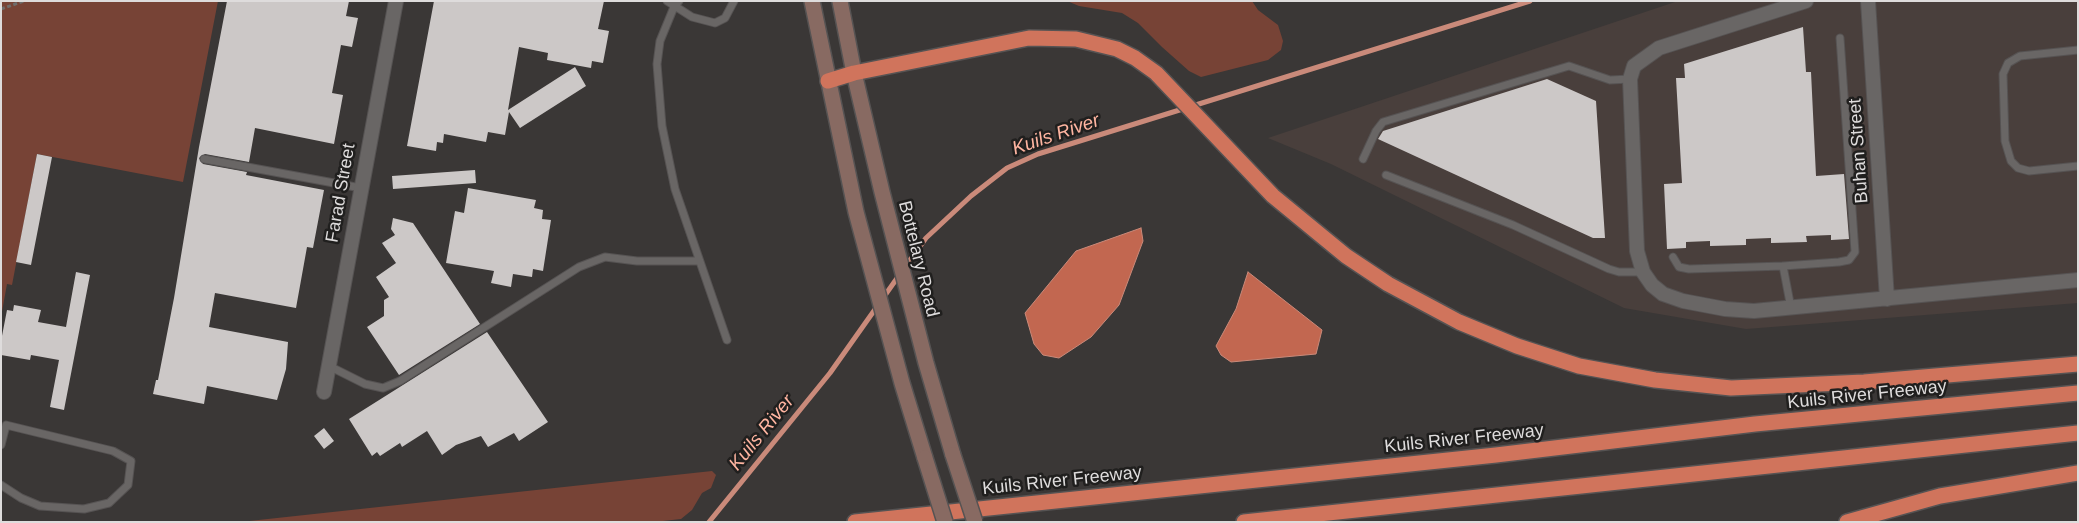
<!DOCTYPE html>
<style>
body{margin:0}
#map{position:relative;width:2079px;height:523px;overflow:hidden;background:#3a3736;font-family:Arial,sans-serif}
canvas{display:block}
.frame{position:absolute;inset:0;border:2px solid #dedcdc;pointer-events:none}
</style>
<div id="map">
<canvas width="2079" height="523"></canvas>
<div class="frame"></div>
</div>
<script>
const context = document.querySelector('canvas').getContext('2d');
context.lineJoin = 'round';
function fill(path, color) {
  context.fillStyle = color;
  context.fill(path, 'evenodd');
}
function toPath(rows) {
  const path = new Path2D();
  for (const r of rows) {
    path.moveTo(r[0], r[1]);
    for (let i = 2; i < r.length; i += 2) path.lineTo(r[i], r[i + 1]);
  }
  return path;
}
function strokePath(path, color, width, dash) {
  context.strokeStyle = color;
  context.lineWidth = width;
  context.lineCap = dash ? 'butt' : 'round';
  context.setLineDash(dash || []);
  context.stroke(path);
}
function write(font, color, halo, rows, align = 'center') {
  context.font = font + ' Arial,sans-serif';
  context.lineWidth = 5;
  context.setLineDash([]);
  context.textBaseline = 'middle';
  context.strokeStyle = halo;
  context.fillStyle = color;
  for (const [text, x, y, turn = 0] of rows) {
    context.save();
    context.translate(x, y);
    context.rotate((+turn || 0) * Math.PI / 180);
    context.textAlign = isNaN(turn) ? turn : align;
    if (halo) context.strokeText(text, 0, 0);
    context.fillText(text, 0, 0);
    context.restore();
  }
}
fill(toPath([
 [1678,1,2078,1,2078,303,1746,329,1624,308,1331,164,1268,138]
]), '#493f3c');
fill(toPath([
 [1,1,218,1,183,182,37,154,12,285,7,284,1,317],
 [1067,1,1252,1,1258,10,1278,25,1283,41,1281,50,1268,60,1201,77,1189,71,1162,47,1138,23,1122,13,1079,6],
 [712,471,716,475,711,488,702,493,692,510,681,519,654,522,240,522]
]), '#774336');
const water = toPath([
 [1141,228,1143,241,1119,305,1091,337,1059,358,1043,355,1034,344,1025,313,1076,251,1141,228],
 [1248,272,1322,330,1316,354,1231,362,1221,355,1216,346,1236,309,1248,272]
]);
fill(water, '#c26750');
strokePath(water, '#ca8a7a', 1);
strokePath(toPath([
 [905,267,926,238,971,196,1007,168,1038,154,1530,1],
 [709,522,830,373,900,274]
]), '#ca8a7a', 5);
fill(toPath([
 [227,1,349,1,346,16,358,18,352,47,341,45,332,93,343,95,334,144,255,128,249,162,205,154,199,158,203,164,247,172,246,175,324,190,313,248,307,247,296,308,215,293,209,327,288,342,286,369,277,400,207,386,204,404,153,394,156,380,158,380,174,298,199,147],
 [434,1,604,1,598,29,609,31,603,63,592,61,591,68,547,60,548,53,519,47,508,110,575,67,586,86,520,128,509,112,505,135,488,132,486,142,444,134,443,143,437,142,436,151,407,146],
 [1803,27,1806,72,1811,72,1816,176,1844,174,1849,239,1831,240,1831,235,1806,236,1807,242,1771,243,1771,238,1746,239,1746,245,1710,246,1710,241,1686,242,1686,248,1667,249,1664,184,1682,183,1676,78,1685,78,1684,64],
 [1547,79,1596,101,1605,238,1593,238,1378,139,1383,131],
 [37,154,52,157,31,265,16,262],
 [475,170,476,183,393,189,392,176],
 [468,188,536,200,534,208,543,210,542,219,551,220,543,271,533,269,532,277,513,274,511,287,491,283,494,271,446,263,455,211,464,213],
 [393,218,413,223,480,324,399,375,367,327,384,316,384,300,389,297,376,277,396,263,382,243,395,235,391,229],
 [76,272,90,275,64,410,50,407,59,360,31,355,30,360,1,355,1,341,7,310,13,311,14,305,41,310,38,322,66,327],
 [487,332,548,422,519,441,514,433,488,447,481,436,456,445,442,455,427,431,402,447,400,443,380,456,377,452,372,456,349,419],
 [324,428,334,441,324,449,314,436]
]), '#ccc8c7');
const service = toPath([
 [667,1,692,17,715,23,725,18,734,1],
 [679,1,674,7,660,41,657,64,662,126,675,189,727,340],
 [2078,50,2020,56,2008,63,2003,74,2005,141,2011,161,2018,168,2029,171,2078,166],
 [204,159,361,188],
 [1363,159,1376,131,1383,122,1569,66,1610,80,1630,79],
 [1386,175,1513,225,1609,269,1619,272,1643,272],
 [1673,257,1679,267,1689,269,1783,266],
 [1791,308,1783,266,1839,262,1849,260,1855,252,1840,38],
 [329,366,365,384,383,388,400,381,579,267,605,257,637,261,699,261],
 [1,445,6,425,113,451,131,461,128,485,109,503,84,509,40,506,21,498,1,485]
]);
const minor = toPath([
 [1806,1,1659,48,1634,66,1630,79,1637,251,1643,272,1652,285,1663,294,1683,301,1725,309,1754,311,2078,280],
 [1868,1,1887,299],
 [324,392,396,1]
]);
const secondary = toPath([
 [812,1,856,212,902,383,925,458],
 [840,1,854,73,882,192,926,363,953,455]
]);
const motorway = toPath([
 [828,81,854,73,1029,38,1076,39,1117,49,1135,58,1156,73,1273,196,1346,256,1388,284,1459,322,1517,346,1579,366,1655,380,1731,388,1864,382,2078,364],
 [855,522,1496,455,1755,424,2078,393],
 [1244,522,2078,433],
 [1847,522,1940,496,2078,473]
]);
strokePath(service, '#565353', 9);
strokePath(minor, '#565353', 16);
strokePath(secondary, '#565353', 18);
strokePath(motorway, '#565353', 18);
strokePath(toPath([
 [1,9,24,1]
]), '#6e6c6b', 3, [4, 2.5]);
strokePath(service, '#696665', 7);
strokePath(minor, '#696665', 14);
strokePath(secondary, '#886a62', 15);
strokePath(motorway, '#d0745c', 15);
const secondaryBridge = toPath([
 [953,455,975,522],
 [925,458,945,522]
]);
strokePath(secondaryBridge, '#565353', 18, []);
strokePath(secondaryBridge, '#886a62', 15);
write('18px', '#dedcdc', '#201f1e', [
 ["Buhan Street",1859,151,-94],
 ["Farad Street",341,193,-80],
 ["Bottelary Road",918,259,76],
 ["Kuils River Freeway",1867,395,-6],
 ["Kuils River Freeway",1464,439,-6],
 ["Kuils River Freeway",1062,481,-6]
]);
write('italic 19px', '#ffb5a1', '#201f1e', [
 ["Kuils River",1056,135,-19],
 ["Kuils River",762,433,-51]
]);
</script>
